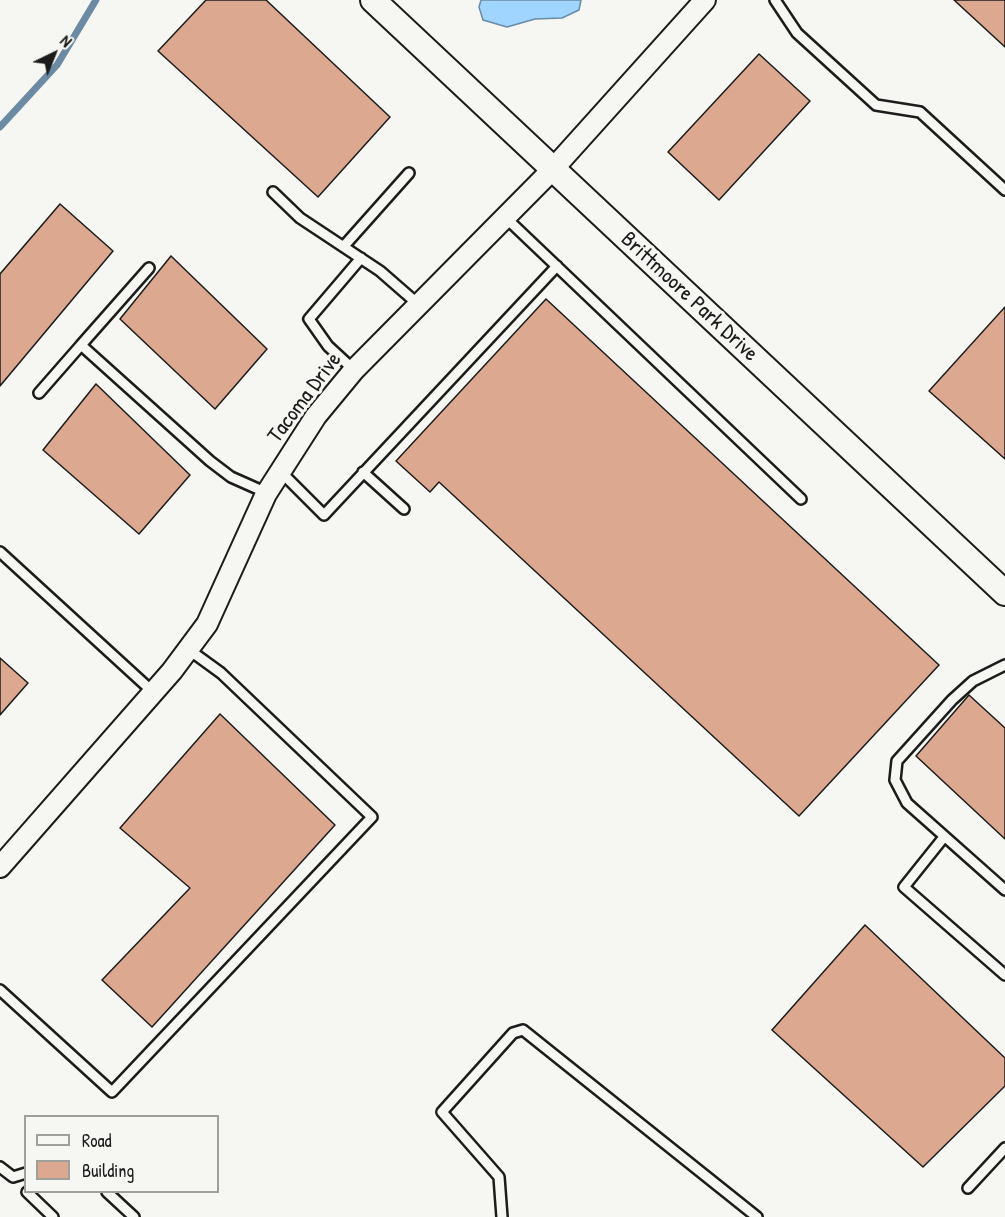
<!DOCTYPE html>
<style>
body{margin:0}
#map{position:relative;width:1005px;height:1217px;overflow:hidden;background:#f6f6f2;font-family:"Patrick Hand",sans-serif}
canvas{display:block}
.legend{position:absolute;left:24px;top:1115px;width:195px;height:78px;box-sizing:border-box;background:#f6f6f2;border:2px solid #9f9f9c;margin:0;padding:8px 10px;list-style:none;font-size:18px;color:#1c1c1c}
.legend li{display:flex;align-items:center;gap:12px;height:30px}
.legend b{width:30px;border:2px solid #9f9f9c}
.north{position:absolute;left:24px;top:24px;width:60px;height:60px;-webkit-text-stroke:4px #f6f6f2;paint-order:stroke;rotate:43deg;font-size:16px;font-weight:700;line-height:24px;text-align:center;color:#1c1c1c}
.north::after{content:'';display:block;margin:auto;width:21px;height:27px;background:#1c1c1c;clip-path:polygon(50% 0,100% 100%,50% 72%,0 100%)}
</style>
<div id="map">
<canvas width="1005" height="1217"></canvas>
<ul class="legend">
<li><b style="height:8px;background:#f6f6f2"></b>Road</li>
<li><b style="height:16px;background:#dca990"></b>Building</li>
</ul>
<div class="north">N</div>
</div>
<script>
const context = document.querySelector('canvas').getContext('2d');
context.lineJoin = 'round';
function fill(path, color) {
  context.fillStyle = color;
  context.fill(path, 'evenodd');
}
function toPath(rows) {
  const path = new Path2D();
  for (const r of rows) {
    path.moveTo(r[0], r[1]);
    for (let i = 2; i < r.length; i += 2) path.lineTo(r[i], r[i + 1]);
  }
  return path;
}
function strokePath(path, color, width, dash) {
  context.strokeStyle = color;
  context.lineWidth = width;
  context.lineCap = dash ? 'butt' : 'round';
  context.setLineDash(dash || []);
  context.stroke(path);
}
function write(font, color, halo, rows, align = 'center') {
  context.font = font + ' "Patrick Hand",sans-serif';
  context.lineWidth = 6;
  context.setLineDash([]);
  context.textBaseline = 'middle';
  context.strokeStyle = halo;
  context.fillStyle = color;
  for (const [text, x, y, turn = 0] of rows) {
    context.save();
    context.translate(x, y);
    context.rotate((+turn || 0) * Math.PI / 180);
    context.textAlign = isNaN(turn) ? turn : align;
    if (halo) context.strokeText(text, 0, 0);
    context.fillText(text, 0, 0);
    context.restore();
  }
}
const water = toPath([
 [481,0,581,0,579,10,562,18,535,19,507,27,483,20,479,7,481,0]
]);
fill(water, '#9fd5fe');
strokePath(water, '#6b8ba4', 1.5);
strokePath(toPath([
 [0,127,57,65,96,0]
]), '#6b8ba4', 7);
const building = toPath([
 [206,0,266,0,390,117,318,197,158,51,206,0],
 [954,0,1005,0,1005,47,954,0],
 [759,54,810,101,719,200,668,152,759,54],
 [60,204,113,251,0,386,0,274,60,204],
 [171,256,267,349,215,409,120,319,171,256],
 [546,299,939,665,799,816,439,482,430,492,396,461,546,299],
 [1005,307,1005,459,929,391,1005,307],
 [96,384,190,475,139,534,43,450,96,384],
 [0,658,28,683,0,715,0,658],
 [969,695,1005,728,1005,839,916,756,969,695],
 [220,714,335,825,152,1027,102,980,190,888,120,828,220,714],
 [865,925,1005,1058,1005,1086,923,1167,772,1030,865,925]
]);
fill(building, '#dca990');
strokePath(building, '#1c1c1c', 1.5);
const service = toPath([
 [775,0,797,33,876,105,920,112,1005,190],
 [273,192,300,218,380,271,419,305],
 [505,217,801,499],
 [344,246,409,173],
 [81,345,149,268],
 [354,370,328,346,309,319,361,258],
 [39,393,81,345,210,461,231,477,267,493],
 [281,472,324,515,557,266],
 [363,472,404,509],
 [0,552,153,692],
 [1005,665,973,681,952,700,897,761,895,780,907,803,1005,890],
 [944,837,904,887,1005,975],
 [0,990,112,1092,372,817,221,673,188,649],
 [0,1167,13,1177,26,1173],
 [968,1188,1005,1148],
 [27,1192,53,1217],
 [107,1192,134,1217],
 [502,1217,499,1177,442,1112,513,1033,523,1030,757,1217]
]);
const minor = toPath([
 [0,867,172,671,207,624,266,494,316,416,354,370,553,169,705,0]
]);
const tertiary = toPath([
 [373,0,1005,593]
]);
strokePath(service, '#1c1c1c', 14);
strokePath(minor, '#1c1c1c', 24);
strokePath(tertiary, '#1c1c1c', 28);
strokePath(service, '#f6f6f2', 9);
strokePath(minor, '#f6f6f2', 20);
strokePath(tertiary, '#f6f6f2', 24);
write('22px', '#1c1c1c', '#f6f6f2', [
 ["Brittmoore Park Drive",689,297,43],
 ["Tacoma Drive",305,398,-53]
]);
</script>
